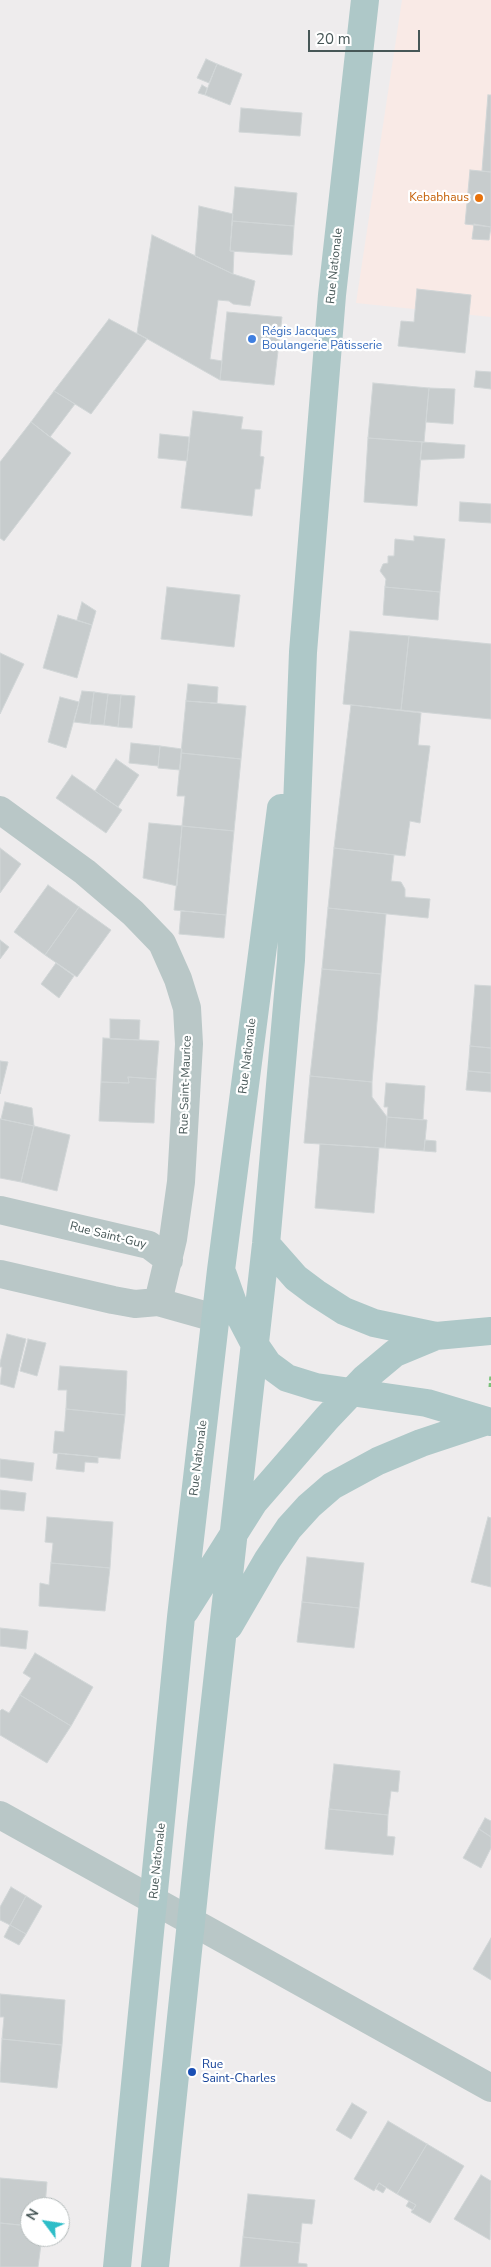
<!DOCTYPE html>
<meta charset="utf-8">
<style>
body{margin:0}
#map{position:relative;width:491px;height:2267px;overflow:hidden;background:#eeeced;font-family:"Nunito Sans",sans-serif}
canvas{display:block}
.north{position:absolute;left:20px;top:2197px;width:50px;height:50px;box-sizing:border-box;background:#fff;border:1px solid #b5bcbc;border-radius:50%;rotate:301deg;font-size:14px;font-weight:700;line-height:20px;text-align:center;color:#475757}
.north::after{content:'';display:block;margin:auto;width:18px;height:22px;background:#2dbdc8;clip-path:polygon(50% 0,100% 100%,50% 72%,0 100%)}
.scale{position:absolute;left:308px;top:30px;width:112px;height:22px;box-sizing:border-box;border:2px solid #475757;border-top:0;padding-left:6px;font-size:15px;line-height:18px;white-space:nowrap;color:#475757;-webkit-text-stroke:4px #fff;paint-order:stroke}
</style>
<div id="map">
<canvas width="491" height="2267"></canvas>
<div class="north">N</div>
<div class="scale">20 m</div>
</div>
<script>
const context = document.querySelector('canvas').getContext('2d');
context.lineJoin = 'round';
function fill(path, color) {
  context.fillStyle = color;
  context.fill(path, 'evenodd');
}
function toPath(rows) {
  const path = new Path2D();
  for (const r of rows) {
    path.moveTo(r[0], r[1]);
    for (let i = 2; i < r.length; i += 2) path.lineTo(r[i], r[i + 1]);
  }
  return path;
}
function strokePath(path, color, width, dash) {
  context.strokeStyle = color;
  context.lineWidth = width;
  context.lineCap = dash ? 'butt' : 'round';
  context.setLineDash(dash || []);
  context.stroke(path);
}
function write(font, color, halo, rows, align = 'center') {
  context.font = font + ' "Nunito Sans",sans-serif';
  context.lineWidth = 4.5;
  context.setLineDash([]);
  context.textBaseline = 'middle';
  context.strokeStyle = halo;
  context.fillStyle = color;
  for (const [text, x, y, turn = 0] of rows) {
    context.save();
    context.translate(x, y);
    context.rotate((+turn || 0) * Math.PI / 180);
    context.textAlign = isNaN(turn) ? turn : align;
    if (halo) context.strokeText(text, 0, 0);
    context.fillText(text, 0, 0);
    context.restore();
  }
}
fill(toPath([
 [402,0,491,0,491,317,356,303]
]), '#f9eae6');
const building = toPath([
 [206,59,217,64,209,83,197,78,206,59],
 [217,64,242,74,230,105,205,95,217,64],
 [202,85,207,88,205,95,198,93,202,85],
 [488,95,491,95,491,172,482,171,488,95],
 [241,108,302,113,300,136,239,132,241,108],
 [470,170,491,172,491,227,465,224,470,170],
 [235,187,297,193,294,226,232,221,235,187],
 [199,206,233,214,230,251,234,251,233,274,195,256,199,206],
 [232,221,294,226,292,255,230,251,232,221],
 [474,224,491,227,489,240,472,239,474,224],
 [152,235,233,274,255,281,250,306,233,304,229,301,218,300,210,359,222,361,220,380,137,333,152,235],
 [417,289,471,295,465,353,398,346,401,321,414,322,417,289],
 [227,312,282,317,274,385,220,380,227,312],
 [109,319,147,339,91,414,54,391,109,319],
 [476,371,491,372,491,389,474,387,476,371],
 [373,383,429,388,424,442,368,438,373,383],
 [429,388,455,389,453,424,426,422,429,388],
 [54,391,75,404,50,437,31,422,54,391],
 [193,411,243,417,241,429,262,431,260,456,264,457,260,489,255,489,252,516,181,508,193,411],
 [31,422,71,453,4,541,0,538,0,462,31,422],
 [160,434,189,437,187,461,158,458,160,434],
 [368,438,422,442,417,506,364,502,368,438],
 [422,442,465,445,464,458,420,460,422,442],
 [460,502,491,504,491,523,459,521,460,502],
 [414,536,445,539,440,592,385,587,386,579,380,571,383,564,388,563,388,556,394,556,395,539,414,541,414,536],
 [167,587,240,595,234,647,161,639,167,587],
 [385,587,440,592,438,620,383,615,385,587],
 [82,602,96,611,92,625,77,620,82,602],
 [58,615,92,625,77,678,43,668,58,615],
 [350,631,409,636,401,710,343,704,350,631],
 [409,636,491,644,491,719,401,710,409,636],
 [0,653,24,664,0,714,0,653],
 [188,684,218,687,217,703,186,701,188,684],
 [82,691,94,692,90,724,74,722,82,691],
 [94,692,108,694,104,725,90,724,94,692],
 [108,694,121,695,118,727,104,725,108,694],
 [121,695,135,696,132,728,118,727,121,695],
 [60,697,79,702,66,748,48,742,60,697],
 [186,701,246,706,241,759,181,753,186,701],
 [351,705,421,713,418,745,430,746,420,823,410,821,405,856,334,848,351,705],
 [131,743,160,746,158,766,129,763,131,743],
 [160,746,182,749,180,770,158,768,160,746],
 [181,753,241,759,234,831,182,826,185,796,177,796,181,753],
 [116,759,139,775,118,807,95,791,116,759],
 [72,775,122,810,106,833,56,798,72,775],
 [149,823,182,826,177,886,143,878,149,823],
 [182,826,234,831,226,915,174,910,182,826],
 [0,848,21,864,0,893,0,848],
 [334,848,394,855,391,881,401,882,405,889,405,897,430,899,428,918,328,908,334,848],
 [48,885,79,907,45,955,14,932,48,885],
 [79,907,111,930,77,977,45,955,79,907],
 [328,908,386,914,381,974,322,969,328,908],
 [181,911,226,915,224,938,179,934,181,911],
 [0,940,9,947,0,959,0,940],
 [56,963,74,976,59,998,41,984,56,963],
 [322,969,381,974,372,1082,310,1076,322,969],
 [475,985,491,986,491,1048,470,1046,475,985],
 [110,1019,140,1020,139,1040,110,1039,110,1019],
 [103,1038,159,1041,156,1079,128,1077,129,1083,101,1082,103,1038],
 [470,1046,491,1048,491,1073,468,1071,470,1046],
 [0,1061,8,1062,0,1094,0,1061],
 [468,1071,491,1073,491,1092,466,1090,468,1071],
 [310,1076,372,1082,372,1097,387,1117,385,1148,304,1143,310,1076],
 [128,1077,156,1079,154,1123,99,1121,101,1082,129,1083,128,1077],
 [386,1083,425,1086,423,1120,387,1117,388,1107,384,1107,386,1083],
 [5,1102,32,1108,34,1126,1,1119,5,1102],
 [387,1117,427,1120,424,1151,385,1148,387,1117],
 [0,1119,34,1126,21,1182,0,1178,0,1119],
 [34,1126,70,1135,57,1191,21,1182,34,1126],
 [425,1140,436,1141,436,1152,424,1151,425,1140],
 [320,1144,379,1148,374,1213,315,1208,320,1144],
 [7,1334,26,1339,14,1388,0,1384,2,1367,0,1367,0,1363,7,1334],
 [28,1339,46,1343,37,1376,20,1371,28,1339],
 [60,1366,127,1371,125,1415,66,1409,67,1390,58,1390,60,1366],
 [66,1409,125,1415,120,1459,53,1453,55,1431,64,1432,66,1409],
 [58,1453,98,1457,98,1463,85,1462,84,1472,56,1469,58,1453],
 [0,1459,34,1463,32,1481,0,1477,0,1459],
 [0,1490,26,1493,24,1511,0,1509,0,1490],
 [47,1517,113,1522,110,1568,51,1563,53,1543,45,1542,47,1517],
 [488,1517,491,1518,491,1587,471,1582,488,1517],
 [307,1557,364,1563,359,1608,302,1602,307,1557],
 [51,1563,110,1568,105,1611,39,1606,40,1583,49,1585,51,1563],
 [302,1602,359,1608,354,1648,297,1642,302,1602],
 [0,1628,28,1631,26,1649,0,1646,0,1628],
 [35,1653,93,1687,71,1726,20,1695,31,1678,23,1673,35,1653],
 [20,1695,71,1726,47,1763,0,1735,0,1711,2,1709,9,1713,20,1695],
 [334,1764,400,1771,398,1792,391,1791,388,1815,329,1809,334,1764],
 [329,1809,388,1815,387,1836,395,1837,393,1855,325,1849,329,1809],
 [485,1818,491,1821,491,1837,479,1829,485,1818],
 [479,1829,491,1837,491,1848,481,1868,463,1858,479,1829],
 [11,1887,26,1896,10,1925,0,1920,0,1907,11,1887],
 [26,1896,42,1906,26,1934,10,1925,26,1896],
 [10,1925,26,1934,19,1945,4,1937,10,1925],
 [491,1938,491,1980,473,1969,491,1938],
 [0,1994,65,2000,62,2045,2,2039,4,2017,0,2017,0,1994],
 [2,2039,62,2045,57,2088,0,2082,2,2039],
 [352,2103,367,2112,351,2139,336,2130,352,2103],
 [388,2121,427,2144,397,2194,379,2183,374,2191,354,2179,388,2121],
 [427,2144,464,2166,430,2223,411,2212,416,2205,397,2194,427,2144],
 [481,2175,491,2181,490,2240,454,2219,481,2175],
 [0,2178,47,2182,45,2207,30,2207,30,2226,0,2223,0,2178],
 [379,2183,386,2188,383,2193,376,2189,379,2183],
 [248,2194,315,2200,312,2224,302,2223,300,2243,243,2237,248,2194],
 [409,2201,416,2205,413,2210,406,2206,409,2201],
 [0,2223,30,2226,30,2237,42,2237,38,2267,0,2267,0,2223],
 [243,2237,300,2243,298,2263,307,2264,307,2267,240,2267,243,2237]
]);
fill(building, '#c7cccd');
strokePath(building, '#d1d6d7', 1);
strokePath(toPath([
 [490,1387,491,1374]
]), '#7ac27b', 3, [4, 2.5]);
strokePath(toPath([
 [0,810,85,872,133,913,162,943,178,979,187,1008,189,1044,181,1182,173,1239,158,1302],
 [0,1210,149,1245,169,1260],
 [0,1274,113,1300,135,1304,158,1302,215,1318],
 [0,1815,491,2088]
]), '#b9c7c7', 28);
strokePath(toPath([
 [266,1244,296,1278,316,1293,344,1311,374,1323,436,1336,491,1331],
 [223,1275,233,1303,255,1345,268,1364,287,1378,316,1387,427,1403,491,1422],
 [185,1611,254,1502,327,1418,365,1378,395,1353,436,1336],
 [229,1626,268,1559,289,1528,309,1506,332,1486,378,1461,421,1443,487,1421],
 [117,2267,181,1617,221,1270,281,808],
 [155,2267,201,1826,266,1244,291,960,303,652,332,295,365,0]
]), '#aec8c8', 28);
for (const [x, y, r, color] of [
 [479,198,5,"#e8710a"],
 [252,339,5,"#3f7fe0"],
 [192,2072,5,"#1a4fb4"]
]) {
  const dot = new Path2D();
  dot.arc(x, y, r, 0, 2 * Math.PI);
  context.fillStyle = color;
  context.fill(dot);
  strokePath(dot, '#fff', 2);
}
write('12px', '#c56008', '#fff', [
 ["Kebabhaus",469,198]
], 'right');
write('12px', '#475757', '#fff', [
 ["Rue Nationale",335,266,-84],
 ["Rue Nationale",248,1056,-83],
 ["Rue Saint-Maurice",186,1085,-88],
 ["Rue Saint-Guy",108,1236,14],
 ["Rue Nationale",199,1458,-83],
 ["Rue Nationale",158,1861,-84]
]);
write('12px', '#366cbe', '#fff', [
 ["Régis Jacques",262,332],
 ["Boulangerie Pâtisserie",262,346]
], 'left');
write('12px', '#164399', '#fff', [
 ["Rue",202,2065],
 ["Saint-Charles",202,2079]
], 'left');
</script>
